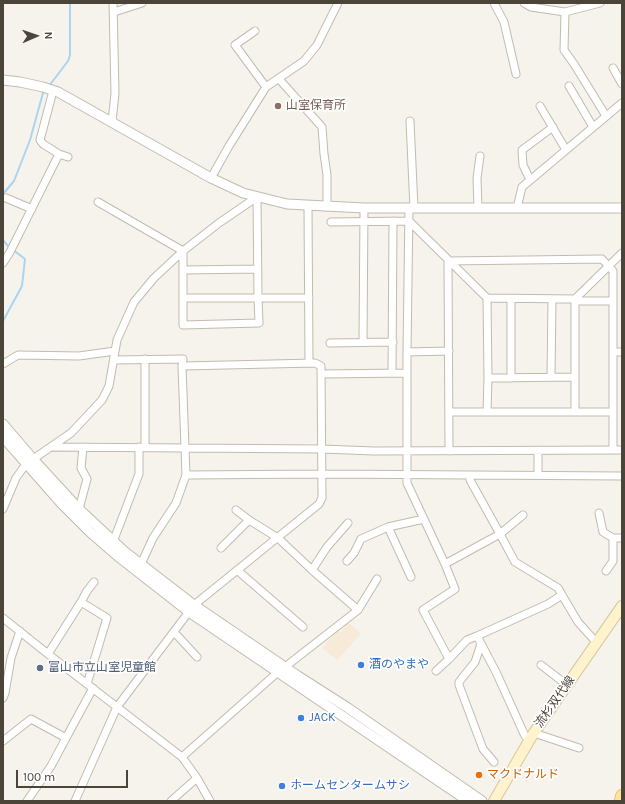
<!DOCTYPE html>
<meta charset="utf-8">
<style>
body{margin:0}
#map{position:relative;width:625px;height:804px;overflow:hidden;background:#f6f3ec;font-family:Karla,sans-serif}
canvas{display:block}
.frame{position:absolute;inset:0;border:4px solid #4b4439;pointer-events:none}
.north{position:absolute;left:16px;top:16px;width:40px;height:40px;-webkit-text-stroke:3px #fff;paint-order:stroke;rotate:88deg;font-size:11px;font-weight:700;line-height:16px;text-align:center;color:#4b4439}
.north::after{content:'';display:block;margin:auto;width:14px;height:18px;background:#4b4439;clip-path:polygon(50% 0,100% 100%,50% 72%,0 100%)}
.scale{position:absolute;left:16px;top:770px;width:112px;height:18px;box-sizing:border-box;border:2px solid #4b4439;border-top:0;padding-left:5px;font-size:12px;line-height:14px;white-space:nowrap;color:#4b4439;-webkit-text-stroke:3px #fff;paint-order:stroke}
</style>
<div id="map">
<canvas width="625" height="804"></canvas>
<div class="frame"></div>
<div class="north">N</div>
<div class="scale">100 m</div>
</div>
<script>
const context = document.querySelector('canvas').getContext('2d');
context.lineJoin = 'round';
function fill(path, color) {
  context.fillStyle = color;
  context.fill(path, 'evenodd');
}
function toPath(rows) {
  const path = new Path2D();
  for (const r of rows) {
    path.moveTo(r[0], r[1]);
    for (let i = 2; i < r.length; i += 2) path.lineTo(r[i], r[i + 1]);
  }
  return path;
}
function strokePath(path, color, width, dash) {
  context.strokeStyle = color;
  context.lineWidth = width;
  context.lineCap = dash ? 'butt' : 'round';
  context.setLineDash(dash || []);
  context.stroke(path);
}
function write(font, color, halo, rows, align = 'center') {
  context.font = font + ' Karla,"Noto Sans JP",sans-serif';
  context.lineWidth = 3.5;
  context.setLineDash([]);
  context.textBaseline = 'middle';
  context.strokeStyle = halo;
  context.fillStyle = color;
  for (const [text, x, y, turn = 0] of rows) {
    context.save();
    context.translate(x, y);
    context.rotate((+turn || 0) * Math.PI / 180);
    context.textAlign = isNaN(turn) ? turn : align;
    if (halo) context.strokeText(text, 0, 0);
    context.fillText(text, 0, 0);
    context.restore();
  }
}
fill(toPath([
 [348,622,361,634,337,660,322,648,337,631,341,632]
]), '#f7ead8');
strokePath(toPath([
 [49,86,68,61,70,55,70,3],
 [3,194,14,181,30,140,43,93,45,91],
 [3,240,8,246,25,259,22,286,3,321]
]), '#a9d4f2', 2);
const minor = toPath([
 [494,3,504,22,516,74],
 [524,3,531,7,565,12,600,3],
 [114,12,142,3],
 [565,12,564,50,574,64,606,116],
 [255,31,235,45,266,87],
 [613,68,622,84],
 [279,79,322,127,324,154,327,175,327,207],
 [569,86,593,127],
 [53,91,40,140,43,144,59,154,68,157],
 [540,106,566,150],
 [410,121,414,208],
 [112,122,115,93,113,3],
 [211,178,229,146,266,87,304,61,317,45,338,3],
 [530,180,523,165,522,150,553,127],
 [257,197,258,298,309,298],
 [6,198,32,209],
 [98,202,183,251,183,270,258,269],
 [308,206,309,363],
 [409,208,407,352,407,483,445,564,500,534,470,480,470,475],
 [478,208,477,178,480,156],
 [517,208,522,187,622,103],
 [331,222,409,221,487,298],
 [448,261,602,259,613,271,613,450],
 [448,261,449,451],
 [3,263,10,252,59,154],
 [183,270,183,325,259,323,258,298,183,298],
 [613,301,579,301,575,299,487,298,488,378,575,377,575,299,622,253],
 [363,342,364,208],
 [330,343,393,342],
 [407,352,449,351],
 [613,352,622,352],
 [145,359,145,447],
 [3,364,18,355,79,356,115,351],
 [182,366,186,475,323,474,622,476],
 [392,373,393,221],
 [321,374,407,373],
 [551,377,552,299],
 [511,378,511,299],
 [449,412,613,412],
 [487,412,488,378],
 [575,412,575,377],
 [52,447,322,449,374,451,622,450],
 [538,475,538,451],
 [3,509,16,478,26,464,71,433,102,400,109,386,117,340,134,302,154,278,183,251,219,223,257,197],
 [79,509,87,479,81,468,83,447],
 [599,513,603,532,613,538,622,538],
 [523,515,500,534,515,562,558,588,562,595,548,604,477,636,496,672,525,736,530,739],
 [249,520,278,538,312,570,327,547,348,523],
 [113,542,139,474,139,447],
 [221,548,249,520,236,510],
 [347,561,354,553,361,539,388,527],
 [141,564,153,538,176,503,186,475],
 [445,564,455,589,423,610,449,659,467,640,477,636],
 [237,570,303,627],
 [312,570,358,610],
 [606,571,613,561,613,538],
 [411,577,388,527,424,519],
 [562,595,578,622,596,642],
 [3,618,48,654,182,757,197,778,210,801],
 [174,632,197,657],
 [481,644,475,662,459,682,459,685,483,749,494,762],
 [48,654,81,602],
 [541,665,567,685],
 [285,667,358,610,377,579],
 [436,671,449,659],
 [87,684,107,618,81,602,87,591,94,582],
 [3,698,5,693,11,658,20,631],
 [534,733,579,748],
 [3,741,31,719,66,738,93,688],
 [182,757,278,672],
 [27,801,51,766,66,738],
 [75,801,117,707,194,605,319,504,322,498,321,366,315,363,182,366,183,359,114,360],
 [171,801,197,778]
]);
const tertiary = toPath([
 [3,80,20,82,43,87,58,92,211,178,243,193,287,204,364,208,622,208],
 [3,424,33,459,79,509,124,551,194,605,298,676,348,708,482,801],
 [3,437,61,503,90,532,120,558,189,612,468,801]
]);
const secondary = toPath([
 [494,801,533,734,622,606]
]);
const primary = toPath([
 [621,801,622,796]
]);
strokePath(minor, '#c2bbae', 9);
strokePath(tertiary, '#c2bbae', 11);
strokePath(secondary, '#d6c79b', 12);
strokePath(primary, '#e6c16a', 14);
strokePath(minor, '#fff', 7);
strokePath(tertiary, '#fff', 9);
strokePath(secondary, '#fff3cd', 10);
strokePath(primary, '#ffe39c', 12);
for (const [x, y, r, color] of [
 [278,106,4,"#8d6e63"],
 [361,665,4,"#3f7fe0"],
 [40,668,4,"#5c6f8a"],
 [301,718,4,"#3f7fe0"],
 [479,775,4,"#e8710a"],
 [282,786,4,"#3f7fe0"]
]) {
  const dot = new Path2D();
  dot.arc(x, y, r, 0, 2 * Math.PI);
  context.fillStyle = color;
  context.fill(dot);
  strokePath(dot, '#fff', 1.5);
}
write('12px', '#785e54', '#fff', [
 ["山室保育所",286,106]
], 'left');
write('12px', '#366cbe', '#fff', [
 ["酒のやまや",369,665],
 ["JACK",309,718],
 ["ホームセンタームサシ",290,786]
], 'left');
write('12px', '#4e5e75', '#fff', [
 ["富山市立山室児童館",48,668]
], 'left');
write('12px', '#4b4439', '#fff', [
 ["流杉双代線",555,702,-55]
]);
write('12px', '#c56008', '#fff', [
 ["マクドナルド",487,775]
], 'left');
</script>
